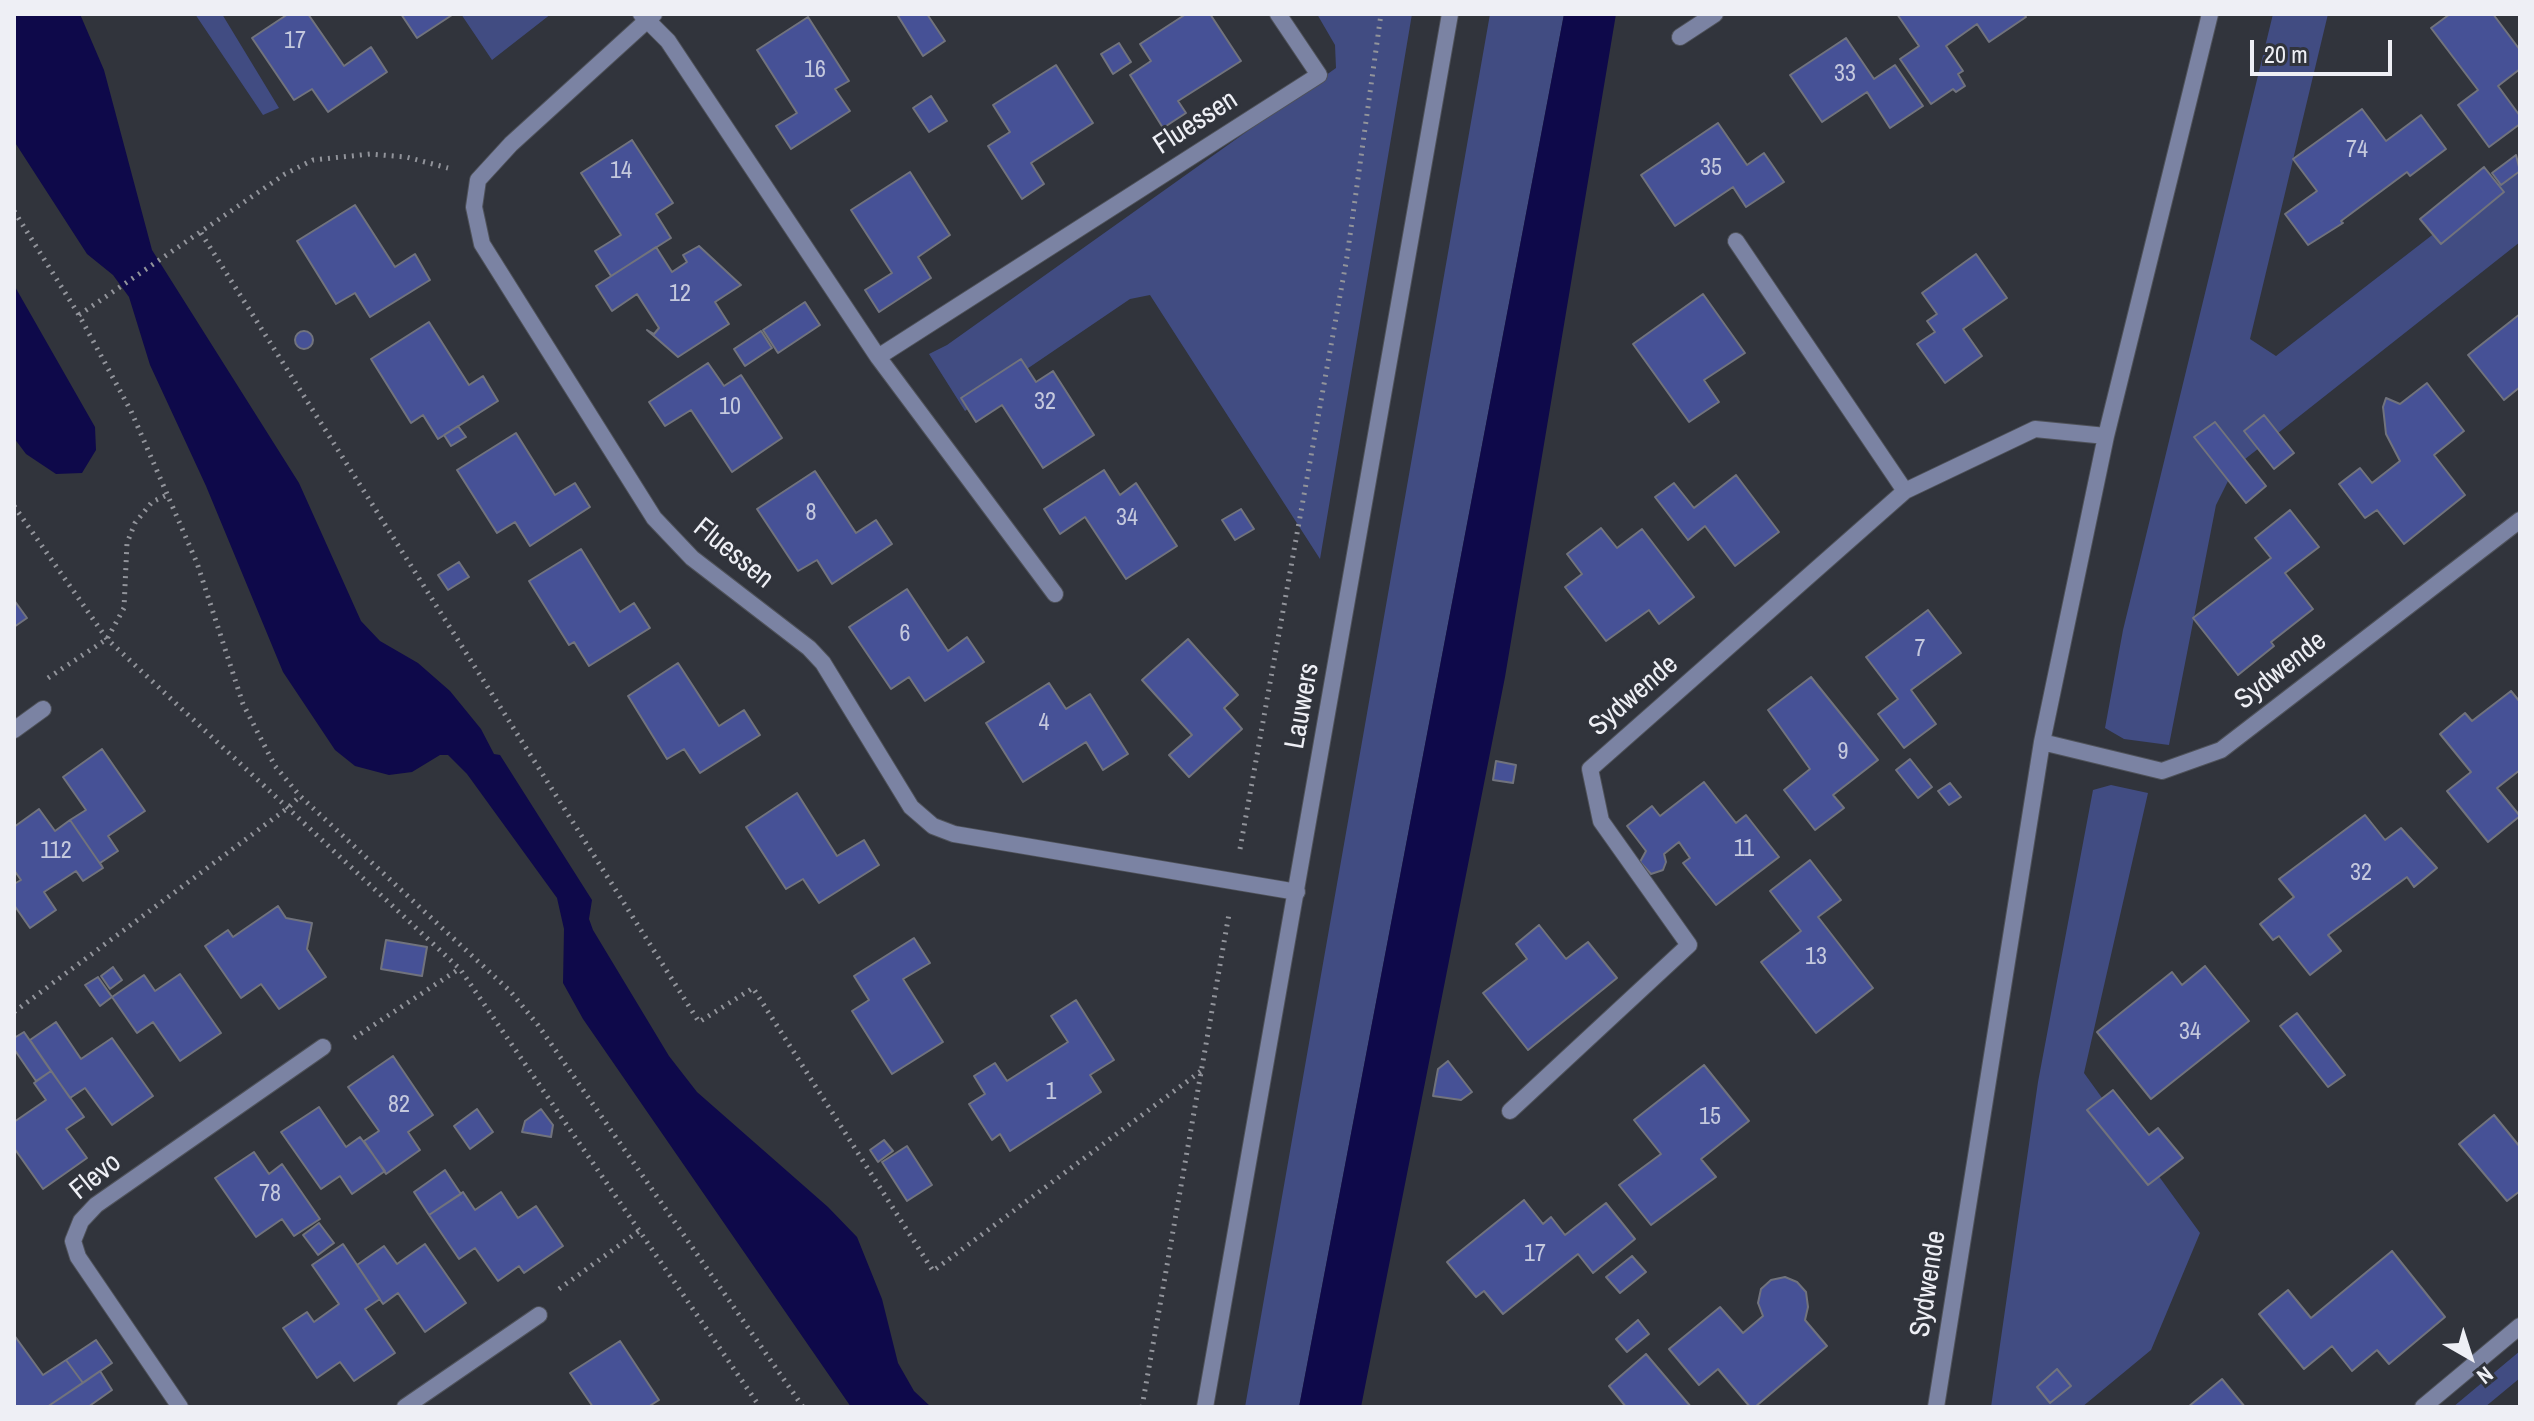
<!DOCTYPE html>
<style>
body{margin:0}
#map{position:relative;width:2534px;height:1421px;overflow:hidden;background:#31343c;font-family:"Archivo Narrow",sans-serif}
canvas{display:block}
.frame{position:absolute;inset:0;border:16px solid #eeeff5;pointer-events:none}
.north{position:absolute;left:2430px;top:1317px;width:80px;height:80px;-webkit-text-stroke:6px #31343c;paint-order:stroke;rotate:141deg;font-size:22px;font-weight:700;line-height:32px;text-align:center;color:#eeeff5}
.north::after{content:'';display:block;margin:auto;width:28px;height:36px;background:#eeeff5;clip-path:polygon(50% 0,100% 100%,50% 72%,0 100%)}
.scale{position:absolute;left:2250px;top:40px;width:142px;height:36px;box-sizing:border-box;border:4px solid #eeeff5;border-top:0;padding-left:10px;font-size:24px;line-height:28px;white-space:nowrap;color:#eeeff5;-webkit-text-stroke:6px #31343c;paint-order:stroke}
</style>
<div id="map">
<canvas width="2534" height="1421"></canvas>
<div class="frame"></div>
<div class="north">N</div>
<div class="scale">20 m</div>
</div>
<script>
const context = document.querySelector('canvas').getContext('2d');
context.lineJoin = 'round';
function fill(path, color) {
  context.fillStyle = color;
  context.fill(path, 'evenodd');
}
function toPath(rows) {
  const path = new Path2D();
  for (const r of rows) {
    if (r.length === 3) {
      path.moveTo(r[0] + r[2], r[1]);
      path.arc(r[0], r[1], r[2], 0, 2 * Math.PI);
      continue;
    }
    path.moveTo(r[0], r[1]);
    for (let i = 2; i < r.length; i += 2) path.lineTo(r[i], r[i + 1]);
  }
  return path;
}
function strokePath(path, color, width, dash) {
  context.strokeStyle = color;
  context.lineWidth = width;
  context.lineCap = dash ? 'butt' : 'round';
  context.setLineDash(dash || []);
  context.stroke(path);
}
function write(font, color, halo, rows, align = 'center') {
  context.font = font + ' "Archivo Narrow",sans-serif';
  context.lineWidth = 6;
  context.setLineDash([]);
  context.textBaseline = 'middle';
  context.strokeStyle = halo;
  context.fillStyle = color;
  for (const [text, x, y, turn = 0] of rows) {
    context.save();
    context.translate(x, y);
    context.rotate((+turn || 0) * Math.PI / 180);
    context.textAlign = isNaN(turn) ? turn : align;
    if (halo) context.strokeText(text, 0, 0);
    context.fillText(text, 0, 0);
    context.restore();
  }
}
fill(toPath([
 [195,14,222,14,279,108,263,115],
 [461,14,551,14,492,60],
 [1317,14,1412,14,1320,559,1150,295,1130,299,965,411,929,354,947,345,1336,68,1335,45],
 [1490,14,1564,14,1299,1407,1245,1407],
 [2273,14,2328,14,2250,339,2276,356,2520,167,2520,242,2235,467,2216,505,2169,745,2124,739,2105,728,2123,630],
 [2111,785,2148,793,2084,1073,2200,1233,2151,1350,2082,1407,1991,1407,2038,1082,2093,790],
 [2520,1351,2520,1378,2485,1407,2453,1407]
]), '#414c82');
fill(toPath([
 [14,14,80,14,104,70,152,250,299,483,361,621,380,641,418,663,450,691,481,729,494,754,500,755,592,900,589,919,593,930,669,1056,697,1092,828,1207,857,1237,882,1299,898,1363,914,1391,931,1407,851,1407,583,1019,563,983,564,929,557,898,467,774,448,755,440,755,412,772,389,775,355,766,335,750,283,672,206,486,150,365,129,297,113,275,87,254,14,141],
 [1564,14,1616,14,1505,677,1361,1407,1299,1407],
 [14,285,95,427,96,450,82,473,56,474,26,454,14,438]
]), '#0e094a');
const building = toPath([
 [288,14,308,14,344,66,371,47,387,72,328,112,312,89,294,100,252,38,288,14],
 [401,14,451,14,452,15,417,38,401,14],
 [902,14,927,14,945,41,923,56,898,16,902,14],
 [1186,14,1210,14,1241,61,1178,101,1186,113,1163,128,1130,75,1151,61,1140,44,1186,14],
 [1897,14,2024,14,2026,17,1989,42,1977,24,1946,46,1963,71,1958,74,1965,86,1956,92,1953,89,1931,104,1900,59,1919,46,1897,14],
 [2450,14,2493,14,2520,50,2520,69,2498,86,2520,116,2520,124,2489,147,2458,105,2478,90,2431,28,2450,14],
 [808,17,849,81,835,89,850,111,791,149,776,126,797,113,757,50,808,17],
 [1846,38,1874,79,1895,65,1923,106,1890,128,1867,92,1822,122,1790,75,1846,38],
 [1119,43,1131,62,1113,74,1101,54,1119,43],
 [1056,65,1093,123,1031,163,1044,184,1022,199,988,146,1010,132,993,105,1056,65],
 [931,96,947,121,929,132,913,108,931,96],
 [2362,109,2386,141,2421,115,2446,149,2410,176,2407,172,2341,221,2343,223,2308,245,2285,214,2317,191,2293,159,2362,109],
 [1718,123,1747,165,1764,153,1784,182,1746,207,1733,187,1675,226,1641,175,1718,123],
 [632,140,673,203,656,214,671,238,611,276,595,251,621,235,581,173,632,140],
 [2516,155,2520,171,2501,185,2492,173,2516,155],
 [2484,167,2504,192,2441,244,2420,219,2484,167],
 [910,172,950,235,918,257,931,278,879,312,865,290,892,273,851,210,910,172],
 [355,205,395,267,415,254,430,280,370,317,355,293,336,304,297,241,355,205],
 [699,246,741,285,715,302,729,324,678,357,647,330,654,334,659,328,637,294,612,311,596,286,656,247,672,272,687,262,683,255,699,246],
 [1976,254,2007,298,1963,329,1982,356,1945,383,1917,344,1935,332,1927,321,1937,314,1922,293,1976,254],
 [1703,294,1745,353,1704,380,1719,402,1689,422,1633,344,1703,294],
 [805,302,820,325,778,353,763,330,805,302],
 [2520,314,2520,387,2504,400,2468,355,2520,314],
 [429,322,469,385,483,376,498,401,438,439,423,415,411,423,371,359,429,322],
 [761,331,772,348,745,366,734,349,761,331],
 [304,340,9],
 [1021,359,1036,382,1053,371,1094,435,1043,468,1002,405,976,422,961,398,1021,359],
 [708,363,724,386,741,375,782,438,732,472,691,410,665,426,649,402,708,363],
 [2427,383,2464,431,2434,455,2465,495,2404,544,2377,510,2365,518,2339,484,2360,468,2372,483,2400,461,2386,434,2383,407,2386,398,2400,404,2427,383],
 [2264,415,2294,453,2274,469,2244,431,2264,415],
 [2215,422,2266,486,2246,503,2194,437,2215,422],
 [458,426,466,437,451,446,444,435,458,426],
 [516,433,555,495,575,483,590,507,530,546,515,522,497,533,457,470,516,433],
 [1104,470,1120,495,1136,483,1177,546,1126,579,1085,517,1060,534,1044,509,1104,470],
 [815,471,856,533,876,520,892,544,832,584,817,560,798,571,757,509,815,471],
 [1736,475,1779,532,1735,566,1705,526,1688,540,1655,497,1674,483,1694,508,1736,475],
 [1241,509,1254,529,1235,540,1222,520,1241,509],
 [2290,510,2319,547,2285,573,2313,609,2271,642,2274,646,2238,675,2193,618,2271,558,2255,538,2290,510],
 [1601,528,1617,548,1642,529,1694,597,1659,624,1649,610,1606,641,1565,587,1582,574,1567,554,1601,528],
 [581,549,620,612,634,603,650,628,589,666,574,642,569,645,529,581,581,549],
 [459,562,469,577,448,590,438,575,459,562],
 [907,589,948,651,967,637,984,662,925,701,909,677,891,689,849,627,907,589],
 [14,600,27,618,14,627,14,600],
 [1928,610,1961,653,1911,690,1936,724,1904,748,1878,714,1898,699,1866,657,1928,610],
 [1188,639,1238,695,1224,708,1242,729,1189,777,1169,755,1192,735,1142,680,1188,639],
 [678,663,719,726,744,710,760,735,700,773,684,749,667,759,628,696,678,663],
 [1811,677,1878,760,1833,795,1844,808,1815,830,1784,790,1810,769,1768,710,1811,677],
 [1049,683,1066,709,1090,694,1128,754,1103,770,1086,742,1023,782,986,723,1049,683],
 [2511,691,2520,702,2520,770,2497,788,2520,816,2488,842,2447,791,2471,772,2440,734,2465,713,2472,721,2511,691],
 [102,749,145,811,108,836,118,851,100,863,103,868,70,820,86,810,63,777,102,749],
 [1910,759,1932,787,1918,798,1896,770,1910,759],
 [1496,761,1516,765,1513,783,1493,780,1496,761],
 [1704,782,1736,823,1746,815,1779,857,1716,905,1683,863,1690,858,1679,842,1664,854,1666,862,1663,870,1651,874,1640,862,1646,851,1627,826,1652,806,1660,816,1704,782],
 [1950,783,1961,797,1949,805,1938,791,1950,783],
 [797,793,837,856,864,840,879,865,819,903,803,879,786,889,746,827,797,793],
 [39,809,55,831,70,820,103,868,83,881,76,871,44,892,56,910,30,928,14,905,14,884,21,880,14,870,14,827,39,809],
 [2365,815,2385,840,2401,828,2437,868,2414,887,2407,877,2328,935,2341,951,2310,975,2279,936,2273,940,2260,924,2294,897,2279,879,2365,815],
 [1810,860,1841,900,1818,917,1873,988,1816,1033,1761,962,1801,931,1770,891,1810,860],
 [278,906,286,918,312,923,307,949,326,977,279,1009,261,984,241,998,205,946,228,930,233,937,278,906],
 [1539,925,1566,959,1588,942,1617,978,1528,1050,1483,993,1527,959,1516,944,1539,925],
 [914,938,930,963,903,979,943,1042,892,1074,852,1011,869,1000,854,976,914,938],
 [386,940,427,947,422,976,381,969,386,940],
 [2205,966,2249,1021,2151,1099,2097,1032,2172,972,2182,985,2205,966],
 [113,967,122,980,110,989,101,976,113,967],
 [180,974,221,1033,180,1061,153,1022,137,1033,112,997,144,975,155,991,180,974],
 [98,977,112,997,100,1006,85,985,98,977],
 [1076,1000,1114,1060,1090,1075,1101,1092,1010,1151,1000,1134,992,1140,969,1104,985,1094,974,1076,995,1063,1007,1081,1068,1042,1051,1016,1076,1000],
 [2297,1013,2345,1075,2328,1087,2280,1026,2297,1013],
 [56,1022,81,1059,112,1038,153,1096,112,1125,85,1088,70,1098,30,1040,56,1022],
 [24,1032,51,1071,36,1081,14,1049,14,1038,24,1032],
 [393,1056,433,1115,408,1132,420,1150,386,1174,364,1141,379,1131,348,1087,393,1056],
 [1448,1061,1472,1092,1461,1100,1433,1096,1438,1069,1448,1061],
 [1704,1065,1749,1121,1701,1159,1716,1177,1651,1225,1619,1185,1661,1154,1634,1120,1704,1065],
 [51,1071,84,1117,66,1129,87,1158,43,1189,14,1148,14,1122,46,1100,34,1083,51,1071],
 [2113,1090,2149,1135,2158,1128,2183,1158,2148,1185,2087,1110,2113,1090],
 [319,1107,346,1147,360,1137,385,1171,352,1194,340,1176,321,1189,281,1132,319,1107],
 [477,1109,493,1132,470,1149,454,1126,477,1109],
 [541,1109,553,1125,551,1137,522,1132,525,1121,541,1109],
 [2494,1115,2520,1147,2520,1191,2507,1201,2459,1144,2494,1115],
 [884,1140,893,1151,878,1162,870,1150,884,1140],
 [907,1146,932,1185,907,1201,882,1162,907,1146],
 [254,1152,269,1174,282,1164,320,1219,294,1236,282,1219,256,1237,215,1178,254,1152],
 [445,1170,461,1194,429,1215,414,1192,445,1170],
 [463,1192,475,1210,501,1192,518,1218,536,1206,563,1246,524,1273,519,1266,498,1281,475,1248,459,1259,429,1215,463,1192],
 [1524,1200,1543,1224,1551,1217,1565,1235,1606,1203,1635,1239,1593,1273,1578,1254,1503,1314,1484,1291,1476,1297,1447,1262,1524,1200],
 [319,1223,334,1243,318,1255,303,1235,319,1223],
 [343,1244,380,1299,365,1309,395,1353,354,1381,340,1362,317,1378,283,1328,307,1312,314,1322,339,1304,312,1265,343,1244],
 [425,1244,466,1303,425,1332,398,1293,383,1304,357,1265,384,1246,397,1264,425,1244],
 [2392,1251,2445,1317,2389,1364,2377,1350,2352,1371,2332,1346,2304,1369,2259,1314,2288,1290,2311,1318,2392,1251],
 [1632,1256,1646,1272,1620,1293,1606,1277,1632,1256],
 [1785,1277,1797,1282,1806,1292,1808,1307,1805,1320,1827,1346,1755,1407,1750,1407,1718,1369,1699,1385,1669,1349,1720,1307,1743,1333,1763,1316,1758,1303,1761,1289,1771,1280,1785,1277],
 [1638,1320,1649,1334,1627,1352,1616,1339,1638,1320],
 [14,1335,43,1375,66,1360,83,1383,47,1407,14,1407,14,1335],
 [96,1340,112,1363,83,1383,66,1360,96,1340],
 [620,1341,659,1400,648,1407,593,1407,570,1373,620,1341],
 [1646,1354,1691,1407,1626,1407,1609,1386,1646,1354],
 [2057,1369,2071,1386,2050,1403,2037,1387,2057,1369],
 [100,1371,112,1390,88,1407,47,1407,100,1371],
 [2222,1379,2245,1407,2188,1407,2222,1379]
]);
fill(building, '#465196');
strokePath(building, '#71737d', 2);
const minor = toPath([
 [641,14,668,41,878,357,1055,594],
 [654,14,511,144,478,180,474,207,482,244,654,518,692,558,809,648,823,663,911,807,933,826,954,834,1297,892],
 [1680,37,1715,14],
 [1736,241,1905,491],
 [878,357,1319,75,1278,14],
 [14,730,43,709],
 [2042,742,2162,771,2221,750,2520,520],
 [1510,1111,1689,945,1601,821,1590,769,1905,491,2035,429,2106,436],
 [180,1407,78,1257,73,1241,81,1221,96,1205,323,1047],
 [405,1407,539,1315],
 [1936,1407,2042,742,2106,436,2210,14],
 [2423,1407,2520,1326]
]);
const tertiary = toPath([
 [1205,1407,1450,14]
]);
strokePath(minor, '#4f525a', 18);
strokePath(tertiary, '#4f525a', 18);
strokePath(toPath([
 [14,211,79,315,131,411,197,563,243,704,275,766,300,796,510,991,538,1025,803,1407],
 [201,233,699,1022,753,988,933,1271,1201,1071],
 [79,315,285,174,313,160,370,154,406,157,448,168],
 [14,506,107,639,460,969,760,1407],
 [48,678,107,639,124,608,127,543,135,523,152,502,169,494],
 [1240,849,1347,257,1381,14],
 [14,1012,289,807,300,796],
 [354,1038,459,969],
 [559,1289,639,1231],
 [1142,1407,1229,914]
]), '#92949b', 5, [2, 6]);
strokePath(minor, '#7b83a3', 16);
strokePath(tertiary, '#7b83a3', 16);
write('24px', '#c4c8dd', null, [
 ["17",295,42],
 ["16",815,71],
 ["33",1845,75],
 ["74",2357,151],
 ["35",1711,169],
 ["14",621,172],
 ["12",680,295],
 ["32",1045,403],
 ["10",730,408],
 ["8",811,514],
 ["34",1127,519],
 ["6",905,635],
 ["7",1920,650],
 ["4",1044,724],
 ["9",1843,753],
 ["11",1744,850],
 ["112",56,852],
 ["32",2361,874],
 ["13",1816,958],
 ["34",2190,1033],
 ["1",1051,1093],
 ["82",399,1106],
 ["15",1710,1118],
 ["78",270,1195],
 ["17",1535,1255]
]);
write('28px', '#eeeff5', '#31343c', [
 ["Fluessen",1196,123,-33],
 ["Fluessen",733,554,39],
 ["Sydwende",2281,671,-38],
 ["Sydwende",1634,696,-41],
 ["Lauwers",1303,706,-80],
 ["Flevo",96,1177,-39],
 ["Sydwende",1929,1284,-81]
]);
</script>
